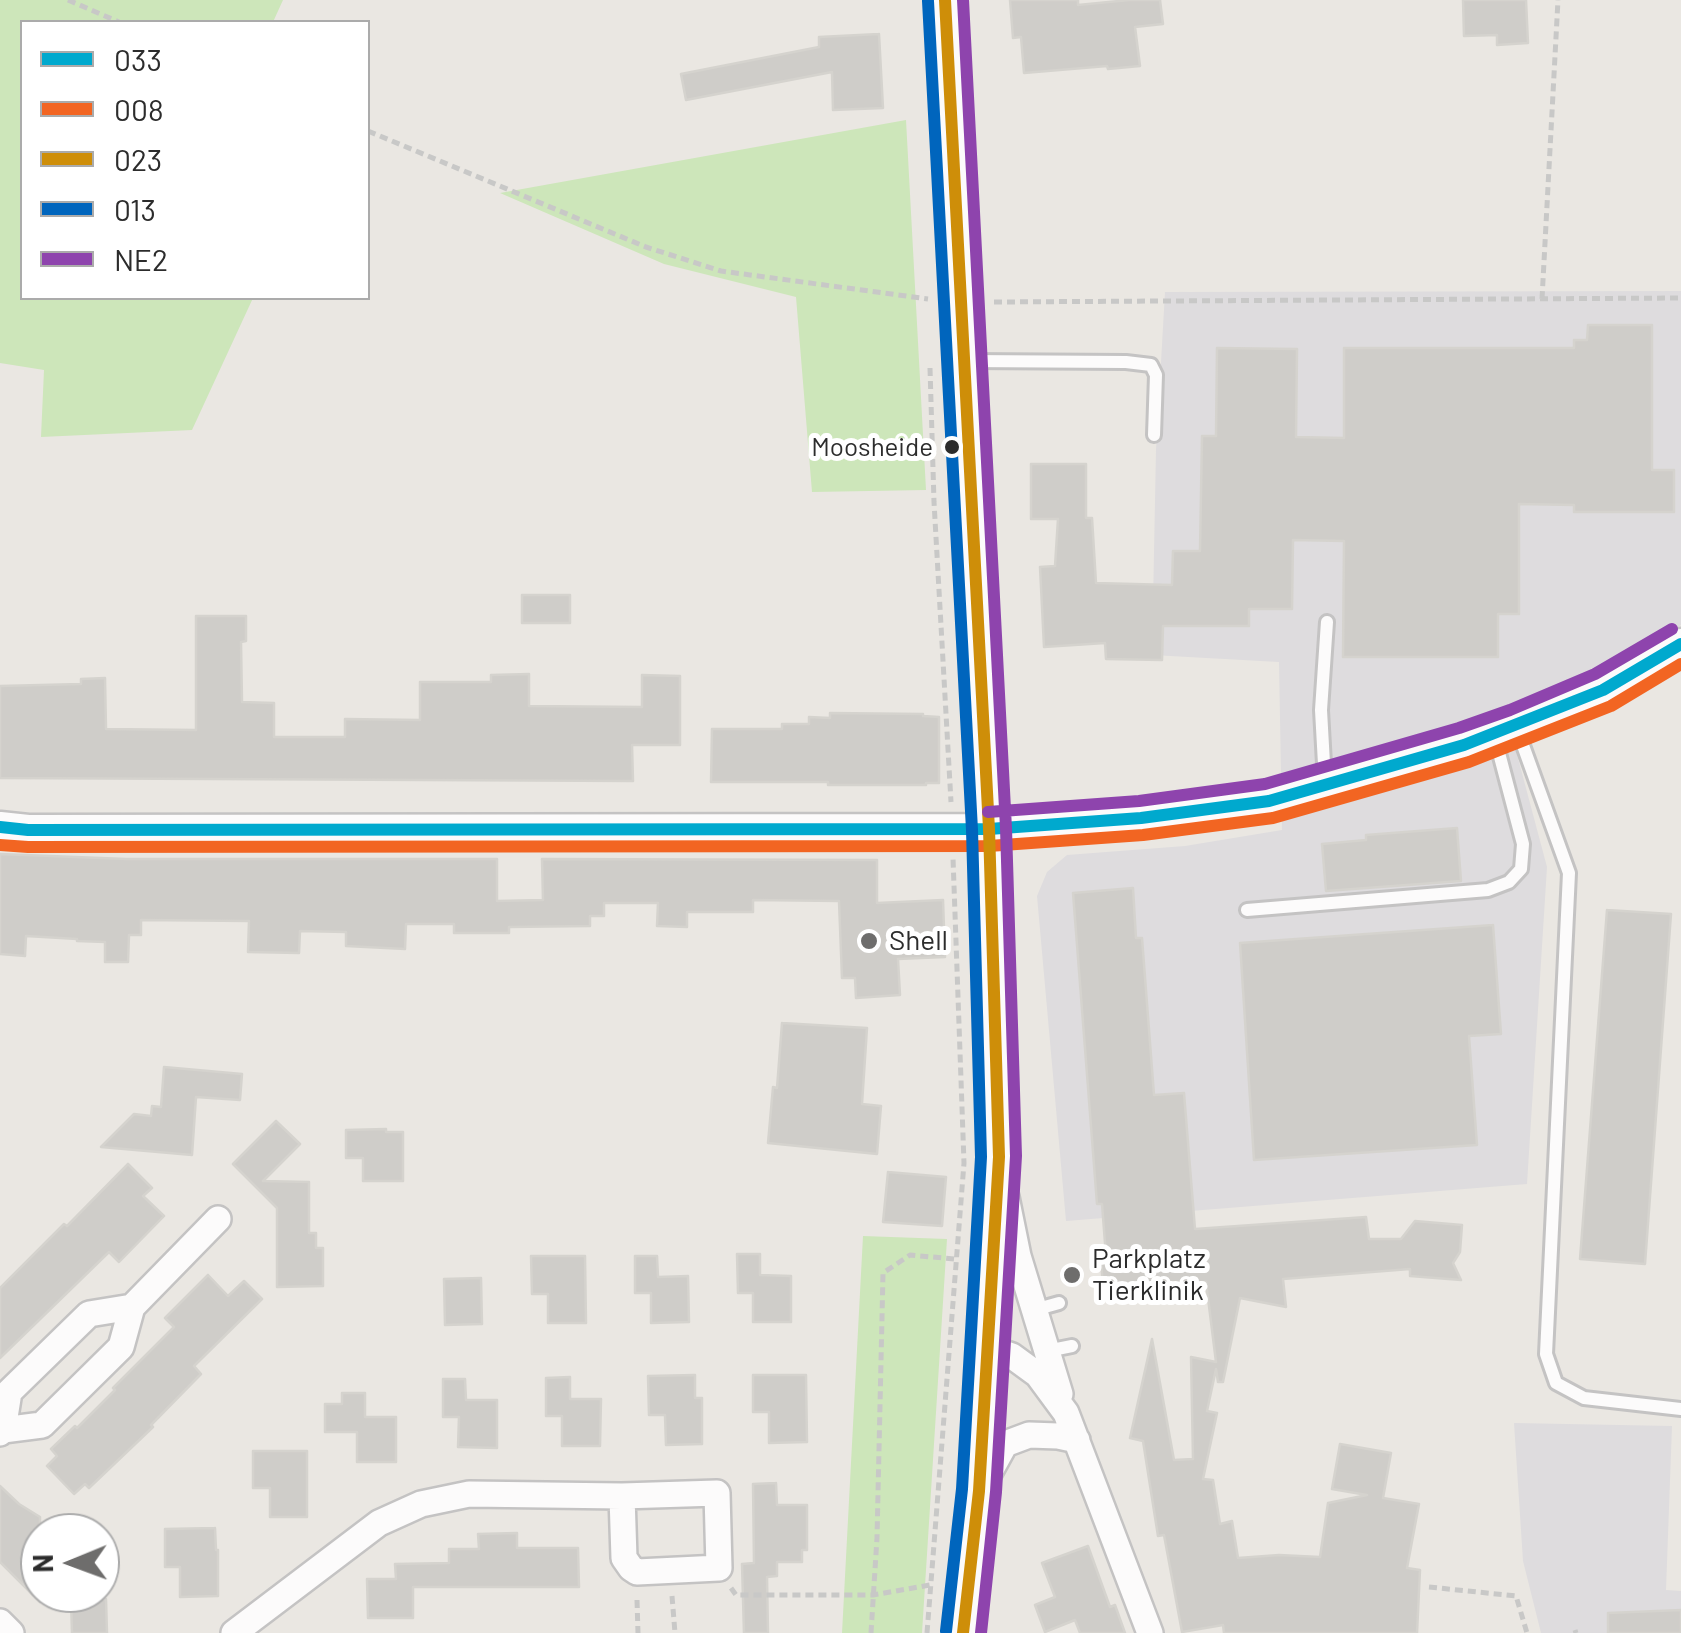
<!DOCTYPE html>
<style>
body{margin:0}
#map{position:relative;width:1681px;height:1633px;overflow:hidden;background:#eae7e2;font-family:Barlow,sans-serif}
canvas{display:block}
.legend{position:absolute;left:20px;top:20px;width:350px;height:280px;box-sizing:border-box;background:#fff;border:2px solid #ababab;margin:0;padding:12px 18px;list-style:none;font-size:30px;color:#2c2c2c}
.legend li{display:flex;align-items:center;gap:20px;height:50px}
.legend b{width:50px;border:2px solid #ababab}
.north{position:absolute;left:20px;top:1513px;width:100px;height:100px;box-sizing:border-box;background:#fff;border:2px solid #ababab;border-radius:50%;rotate:269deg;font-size:28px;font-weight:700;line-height:40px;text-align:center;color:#2c2c2c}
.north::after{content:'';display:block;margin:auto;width:35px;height:45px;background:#6e6d6c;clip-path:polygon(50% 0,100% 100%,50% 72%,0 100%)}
</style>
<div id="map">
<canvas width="1681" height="1633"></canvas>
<ul class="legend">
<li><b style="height:12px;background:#00a9ce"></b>033</li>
<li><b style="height:12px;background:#f26522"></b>008</li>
<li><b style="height:12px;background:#ce8e09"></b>023</li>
<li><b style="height:12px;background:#0065bd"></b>013</li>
<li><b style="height:12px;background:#8e44ad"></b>NE2</li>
</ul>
<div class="north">N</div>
</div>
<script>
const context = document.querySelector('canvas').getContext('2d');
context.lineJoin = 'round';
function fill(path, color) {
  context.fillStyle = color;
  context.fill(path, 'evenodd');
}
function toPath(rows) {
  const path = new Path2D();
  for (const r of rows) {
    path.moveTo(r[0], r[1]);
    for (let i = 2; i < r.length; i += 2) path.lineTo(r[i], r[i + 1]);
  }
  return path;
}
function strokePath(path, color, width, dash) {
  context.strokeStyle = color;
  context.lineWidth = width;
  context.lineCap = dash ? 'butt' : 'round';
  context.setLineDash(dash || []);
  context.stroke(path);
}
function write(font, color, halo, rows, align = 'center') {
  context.font = font + ' Barlow,sans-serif';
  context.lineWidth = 10;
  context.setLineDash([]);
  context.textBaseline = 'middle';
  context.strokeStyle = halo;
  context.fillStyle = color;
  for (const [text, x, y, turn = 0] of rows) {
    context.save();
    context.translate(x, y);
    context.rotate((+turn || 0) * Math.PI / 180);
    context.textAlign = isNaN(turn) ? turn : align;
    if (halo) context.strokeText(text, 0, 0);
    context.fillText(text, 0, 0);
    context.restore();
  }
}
fill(toPath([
 [1681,291,1681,625,1650,644,1507,717,1547,867,1527,1184,1066,1221,1037,896,1047,872,1067,855,1185,846,1282,830,1279,662,1152,655,1156,450,1165,292],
 [1514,1423,1672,1426,1666,1590,1681,1591,1681,1633,1541,1633,1523,1561]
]), '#dedcde');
fill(toPath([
 [0,0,283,0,273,22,22,22,22,298,253,298,192,430,41,437,44,370,0,363],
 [906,120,926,490,812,492,796,297,664,264,500,193],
 [863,1236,947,1239,922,1633,842,1633]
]), '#cde6ba');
const building = toPath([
 [1010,0,1078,0,1078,5,1129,0,1160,0,1163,24,1135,27,1140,66,1108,69,1107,66,1024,73,1021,37,1013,38,1010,0],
 [1463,0,1526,0,1528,43,1497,45,1497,35,1464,36,1463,0],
 [879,34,883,108,833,110,832,72,686,100,681,74,819,47,819,37,879,34],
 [1588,325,1652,325,1652,470,1674,470,1674,512,1574,512,1574,505,1519,504,1519,614,1498,614,1498,657,1343,657,1344,541,1293,540,1292,609,1249,609,1249,626,1163,626,1162,660,1106,659,1105,643,1044,647,1040,567,1055,566,1058,519,1031,519,1031,464,1086,464,1086,518,1092,518,1096,583,1172,585,1173,551,1200,551,1202,436,1216,436,1217,348,1297,349,1296,437,1344,438,1344,348,1574,348,1574,340,1587,340,1588,325],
 [522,595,570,595,570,623,522,623,522,595],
 [196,616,246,616,246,641,241,642,242,702,274,703,274,737,345,737,345,719,420,720,420,682,491,682,491,675,529,674,529,706,642,707,642,675,680,676,680,745,632,745,633,781,0,778,0,686,81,684,81,679,105,678,106,729,196,730,196,616],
 [830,713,923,714,923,716,939,717,939,783,926,783,926,785,828,785,828,782,711,782,712,729,782,729,782,724,809,724,809,717,830,718,830,713],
 [1457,828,1461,881,1326,891,1322,844,1366,840,1366,835,1457,828],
 [0,854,126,859,497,859,497,901,543,900,542,859,877,860,877,903,943,900,945,957,898,959,900,995,856,998,855,978,842,978,839,901,753,900,753,912,687,912,687,927,657,926,658,903,604,903,604,916,590,916,590,926,509,927,509,933,454,933,454,924,406,924,405,949,346,946,346,932,300,931,299,953,248,952,249,921,141,920,141,935,129,935,128,962,105,962,105,942,77,941,77,939,26,936,25,956,0,954,0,854],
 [1133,888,1136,938,1142,938,1154,1095,1184,1093,1195,1229,1366,1217,1369,1239,1401,1239,1415,1221,1462,1225,1460,1252,1453,1263,1461,1280,1410,1276,1410,1269,1283,1279,1286,1307,1240,1298,1223,1382,1218,1382,1216,1369,1207,1411,1217,1413,1203,1479,1213,1480,1220,1524,1232,1521,1238,1558,1279,1555,1320,1557,1328,1503,1367,1495,1332,1489,1340,1444,1391,1453,1383,1498,1419,1504,1407,1568,1420,1570,1417,1633,1224,1633,1223,1625,1182,1632,1164,1535,1158,1536,1143,1441,1130,1438,1152,1339,1174,1460,1193,1459,1191,1357,1216,1362,1206,1282,1142,1285,1143,1288,1103,1291,1101,1257,1106,1256,1102,1204,1097,1204,1073,893,1133,888],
 [1607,910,1671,914,1645,1264,1580,1259,1607,910],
 [1493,925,1501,1034,1469,1036,1477,1145,1254,1160,1240,943,1493,925],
 [782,1023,867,1028,862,1104,881,1106,877,1154,768,1143,773,1087,777,1088,782,1023],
 [164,1067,242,1074,240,1100,196,1097,192,1155,101,1147,134,1114,151,1116,152,1106,161,1107,164,1067],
 [276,1121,300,1144,263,1181,309,1182,309,1233,316,1233,316,1248,323,1248,323,1286,277,1287,277,1208,233,1164,276,1121],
 [386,1129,386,1132,403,1132,403,1181,363,1181,363,1158,346,1158,346,1130,386,1129],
 [128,1164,152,1188,143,1196,164,1216,119,1262,109,1252,0,1358,0,1288,64,1224,67,1226,128,1164],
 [888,1172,946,1177,942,1226,883,1222,888,1172],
 [737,1254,760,1254,760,1275,791,1276,791,1322,753,1322,753,1293,738,1293,737,1254],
 [531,1256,585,1256,586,1323,548,1323,548,1294,532,1294,531,1256],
 [635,1256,657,1256,658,1277,688,1276,689,1322,651,1323,651,1293,635,1293,635,1256],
 [208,1275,228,1296,244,1281,262,1299,194,1366,201,1374,151,1425,153,1427,89,1488,85,1484,74,1494,47,1466,57,1456,51,1449,75,1426,77,1428,115,1390,113,1388,174,1327,165,1318,208,1275],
 [481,1278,482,1324,445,1325,444,1279,481,1278],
 [695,1375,695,1398,702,1398,702,1444,666,1445,665,1415,649,1415,648,1376,695,1375],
 [753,1375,806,1375,807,1442,769,1443,769,1412,753,1412,753,1375],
 [570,1377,570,1399,601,1399,600,1446,562,1446,562,1416,546,1416,546,1378,570,1377],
 [443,1379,465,1379,466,1400,497,1400,497,1448,458,1447,459,1417,443,1417,443,1379],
 [342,1393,365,1393,365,1417,396,1417,396,1462,357,1462,357,1432,325,1432,325,1404,342,1404,342,1393],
 [253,1451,307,1451,307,1517,270,1517,270,1488,253,1488,253,1451],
 [776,1483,777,1505,807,1505,807,1550,802,1550,802,1562,777,1562,777,1576,767,1577,768,1633,744,1633,742,1564,754,1563,753,1484,776,1483],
 [0,1486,19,1504,40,1517,40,1602,0,1562,0,1486],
 [215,1528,216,1550,218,1550,218,1596,180,1597,180,1567,165,1567,165,1529,215,1528],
 [517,1533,517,1548,578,1548,579,1587,413,1587,413,1618,368,1618,367,1579,396,1579,395,1564,449,1563,449,1549,479,1549,478,1534,517,1533],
 [1088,1546,1110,1607,1115,1605,1125,1633,1080,1633,1075,1620,1045,1632,1035,1605,1055,1597,1042,1563,1088,1546],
 [106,1599,107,1633,72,1633,71,1600,106,1599],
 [1681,1610,1681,1633,1608,1633,1608,1613,1681,1610]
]);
fill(building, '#cfcdc9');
strokePath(building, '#d5d3ce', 2.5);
const service = toPath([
 [967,361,1126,362,1151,365,1156,375,1154,435],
 [1516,726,1569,873,1546,1354,1556,1383,1584,1398,1681,1409],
 [1325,782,1321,710,1327,622],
 [1247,910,1488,890,1509,882,1521,869,1523,844,1494,734],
 [1034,1310,1059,1303],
 [1047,1351,1072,1346]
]);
const minor = toPath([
 [1006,1197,1018,1256,1060,1394],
 [989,1348,1012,1356,1038,1375,1066,1413,1150,1633],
 [3,1430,42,1425,121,1347,132,1307,218,1219],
 [0,1433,3,1430,9,1392,89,1314,132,1307],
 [983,1484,1005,1444,1029,1435,1058,1436,1077,1440],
 [0,1622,11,1633],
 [234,1633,379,1523,421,1504,469,1494,622,1496,717,1493,719,1568,637,1572,631,1568,624,1558,622,1496]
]);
const tertiary = toPath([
 [0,827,28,830,989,829,1141,818,1269,801,1464,745,1603,690,1681,644]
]);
const secondary = toPath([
 [945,0,989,829,999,1157,989,1348,979,1491,963,1633]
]);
strokePath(service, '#c4c3c3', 18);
strokePath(minor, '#c4c3c3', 30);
strokePath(tertiary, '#c4c3c3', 35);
strokePath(secondary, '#c4c3c3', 40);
strokePath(toPath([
 [68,0,119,22],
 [368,131,646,247,721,271,928,299],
 [1542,299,1558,0],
 [994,302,1681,298],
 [930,368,934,502,951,802],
 [1429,1587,1516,1596,1527,1633],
 [731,1588,736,1595,873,1595,930,1585],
 [672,1596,675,1633],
 [637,1600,638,1633],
 [1575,1630,1576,1633],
 [871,1633,877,1538,883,1273,910,1255,954,1259],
 [927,1633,964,1163,953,858]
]), '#c8c8c7', 5, [8, 5]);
strokePath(service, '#fcfbfb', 12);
strokePath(minor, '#fcfbfb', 25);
strokePath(tertiary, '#fcfbfb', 30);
strokePath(secondary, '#fcfbfb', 35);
strokePath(toPath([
 [0,827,28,830,989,829,1141,818,1269,801,1464,745,1603,690,1681,644]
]), '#00a9ce', 12);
strokePath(toPath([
 [0,845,28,847,989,846,1143,835,1273,818,1469,762,1611,706,1681,664]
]), '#f26522', 12);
strokePath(toPath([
 [945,0,989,829,999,1157,979,1491,963,1633]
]), '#ce8e09', 12);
strokePath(toPath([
 [928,1,972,830,981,1157,962,1489,946,1631]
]), '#0065bd', 12);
strokePath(toPath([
 [963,0,1006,828,1016,1156,996,1492,981,1633],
 [988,812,1139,801,1265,784,1459,728,1510,710,1595,674,1672,629]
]), '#8e44ad', 12);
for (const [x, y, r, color] of [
 [952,447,9,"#2c2c2c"],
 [869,941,10,"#6e6d6c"],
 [1072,1275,10,"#6e6d6c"]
]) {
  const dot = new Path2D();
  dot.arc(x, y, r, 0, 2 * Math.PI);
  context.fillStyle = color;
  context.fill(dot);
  strokePath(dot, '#fff', 4);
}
write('26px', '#2c2c2c', '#fff', [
 ["Moosheide",933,447]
], 'right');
write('28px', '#2c2c2c', '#fff', [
 ["Shell",889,941],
 ["Parkplatz",1092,1259],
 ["Tierklinik",1092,1291]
], 'left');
</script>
